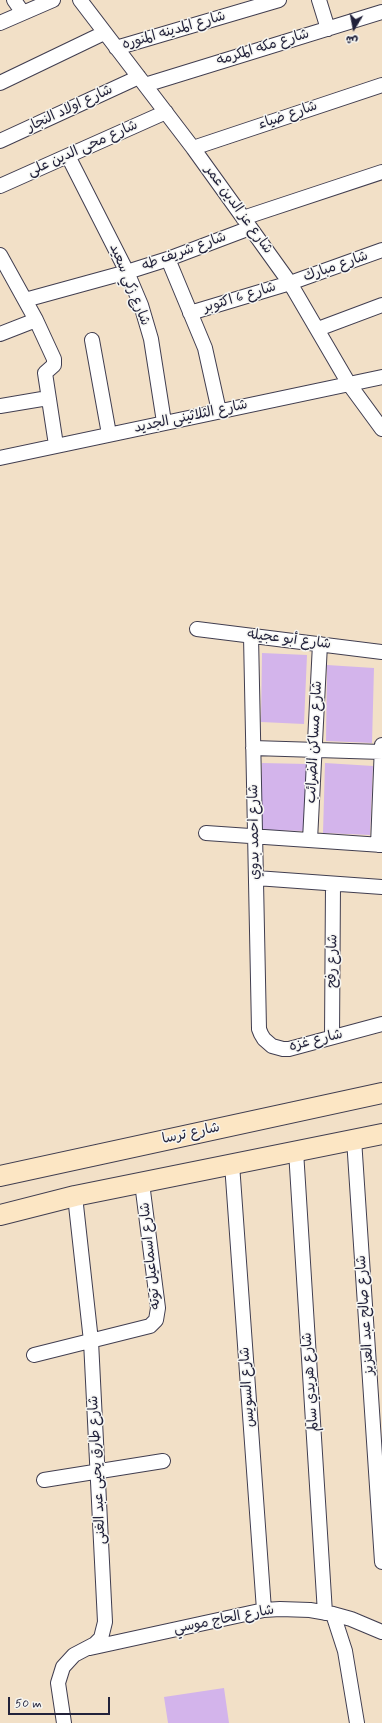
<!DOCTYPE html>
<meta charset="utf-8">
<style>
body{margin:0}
#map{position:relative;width:382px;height:1723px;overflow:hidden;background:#f2e0c7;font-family:Mynerve,"Playpen Sans Arabic",sans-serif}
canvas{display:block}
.north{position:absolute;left:334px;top:8px;width:40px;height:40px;-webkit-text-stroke:3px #f6f6f2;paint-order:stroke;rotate:190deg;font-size:11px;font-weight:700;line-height:16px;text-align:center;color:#22223b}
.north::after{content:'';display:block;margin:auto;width:14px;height:18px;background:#22223b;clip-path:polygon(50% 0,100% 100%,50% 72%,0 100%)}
.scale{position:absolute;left:8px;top:1697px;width:102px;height:18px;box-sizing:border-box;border:2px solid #22223b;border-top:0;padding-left:5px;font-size:12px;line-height:14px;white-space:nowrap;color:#22223b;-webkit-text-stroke:3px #f6f6f2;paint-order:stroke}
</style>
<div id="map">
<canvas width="382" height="1723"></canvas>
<div class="north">ش</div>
<div class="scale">50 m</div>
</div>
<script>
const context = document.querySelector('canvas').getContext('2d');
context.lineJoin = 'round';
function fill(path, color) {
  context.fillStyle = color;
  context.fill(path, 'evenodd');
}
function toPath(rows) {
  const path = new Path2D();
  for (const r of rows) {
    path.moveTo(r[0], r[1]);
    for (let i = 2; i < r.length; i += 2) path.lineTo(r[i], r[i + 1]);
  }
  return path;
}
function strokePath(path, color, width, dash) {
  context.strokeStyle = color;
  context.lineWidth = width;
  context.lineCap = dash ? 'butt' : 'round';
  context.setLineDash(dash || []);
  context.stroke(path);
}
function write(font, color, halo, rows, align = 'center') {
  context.font = font + ' Mynerve,"Playpen Sans Arabic",sans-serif';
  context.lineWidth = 3;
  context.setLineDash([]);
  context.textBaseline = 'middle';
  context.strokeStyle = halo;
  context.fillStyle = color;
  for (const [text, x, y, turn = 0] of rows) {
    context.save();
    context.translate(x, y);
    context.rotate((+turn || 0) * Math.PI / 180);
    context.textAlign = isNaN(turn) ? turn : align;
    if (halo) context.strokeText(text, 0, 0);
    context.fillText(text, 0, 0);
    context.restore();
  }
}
fill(toPath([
 [262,653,307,655,304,724,261,722],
 [327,665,374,668,372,743,326,741],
 [262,763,307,764,305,831,260,830],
 [325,763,373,766,370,835,323,833],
 [224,1688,229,1723,168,1723,164,1697]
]), '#d3b4eb');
const minor = toPath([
 [14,0,23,13],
 [80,0,193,148,290,283,349,384,382,429],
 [319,0,328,29],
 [0,23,53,0],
 [116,48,279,0],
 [0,83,104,33],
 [145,85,382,12],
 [0,141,139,77],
 [193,148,382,85],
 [68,156,127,272,141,305,151,339,164,422],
 [0,186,166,112],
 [243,218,382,172],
 [0,255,36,320,54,359,54,365,45,373,56,445],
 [168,259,205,348,219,411],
 [25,300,127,272,168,259,250,228],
 [190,313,290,283,382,250],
 [318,329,382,305],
 [0,334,36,320],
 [92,340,109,434],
 [0,406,48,398],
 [0,458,382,377],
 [197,629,382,652],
 [251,636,259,1029,261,1034,264,1039,272,1046,283,1049,289,1049,382,1024],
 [253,748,382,752],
 [206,833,382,845],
 [310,840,320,644],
 [378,845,382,745],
 [256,878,382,887],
 [332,1037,333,884],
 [354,1139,382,1562],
 [296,1151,325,1613],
 [232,1164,264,1610],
 [34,1355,150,1326,156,1320,158,1308,142,1183],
 [44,1480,163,1461],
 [333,1614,345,1651,357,1723],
 [90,1648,264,1610,280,1609,310,1610,333,1614,351,1619,382,1632],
 [64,1723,58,1683,63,1667,74,1655,95,1644,101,1638,105,1622,91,1341,75,1196]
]);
const secondary = toPath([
 [0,1176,382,1093],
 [0,1215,75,1196,382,1134]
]);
strokePath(minor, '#413e50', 16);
strokePath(secondary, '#413e50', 22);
strokePath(minor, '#fff', 14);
strokePath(secondary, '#fce6c4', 20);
write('14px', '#22223b', '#f6f6f2', [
 ["شارع المدينه المنوره",174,31,-16],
 ["شارع مكه المكرمه",263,48,-17],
 ["شارع اولاد النجار",70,109,-25],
 ["شارع ضياء",288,116,-19],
 ["شارع محى الدين على",83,149,-24],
 ["شارع عز الدين عمر",238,210,54],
 ["شارع شريف طه",184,252,-20],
 ["شارع مبارك",336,267,-19],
 ["شارع زكي سعيد",129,285,68],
 ["شارع 6 اكتوبر",240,298,-17],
 ["شارع الثلاثينى الجديد",191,417,-12],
 ["شارع أبو عجيله",289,640,7],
 ["شارع مساكن الضرائب",315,742,-87],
 ["شارع احمد بدوي",255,832,-91],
 ["شارع رفح",333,961,-89],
 ["شارع غزه",316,1041,-14],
 ["شارع ترسا",191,1134,-12],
 ["شارع اسماعيل توته",151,1256,-96],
 ["شارع صالح عبد العزيز",366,1315,-94],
 ["شارع هريدي سالم",311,1382,-94],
 ["شارع السويس",248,1387,-94],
 ["شارع طارق يحيى عبد الغنى",98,1470,-93],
 ["شارع الحاج موسي",224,1620,-11]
]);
</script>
